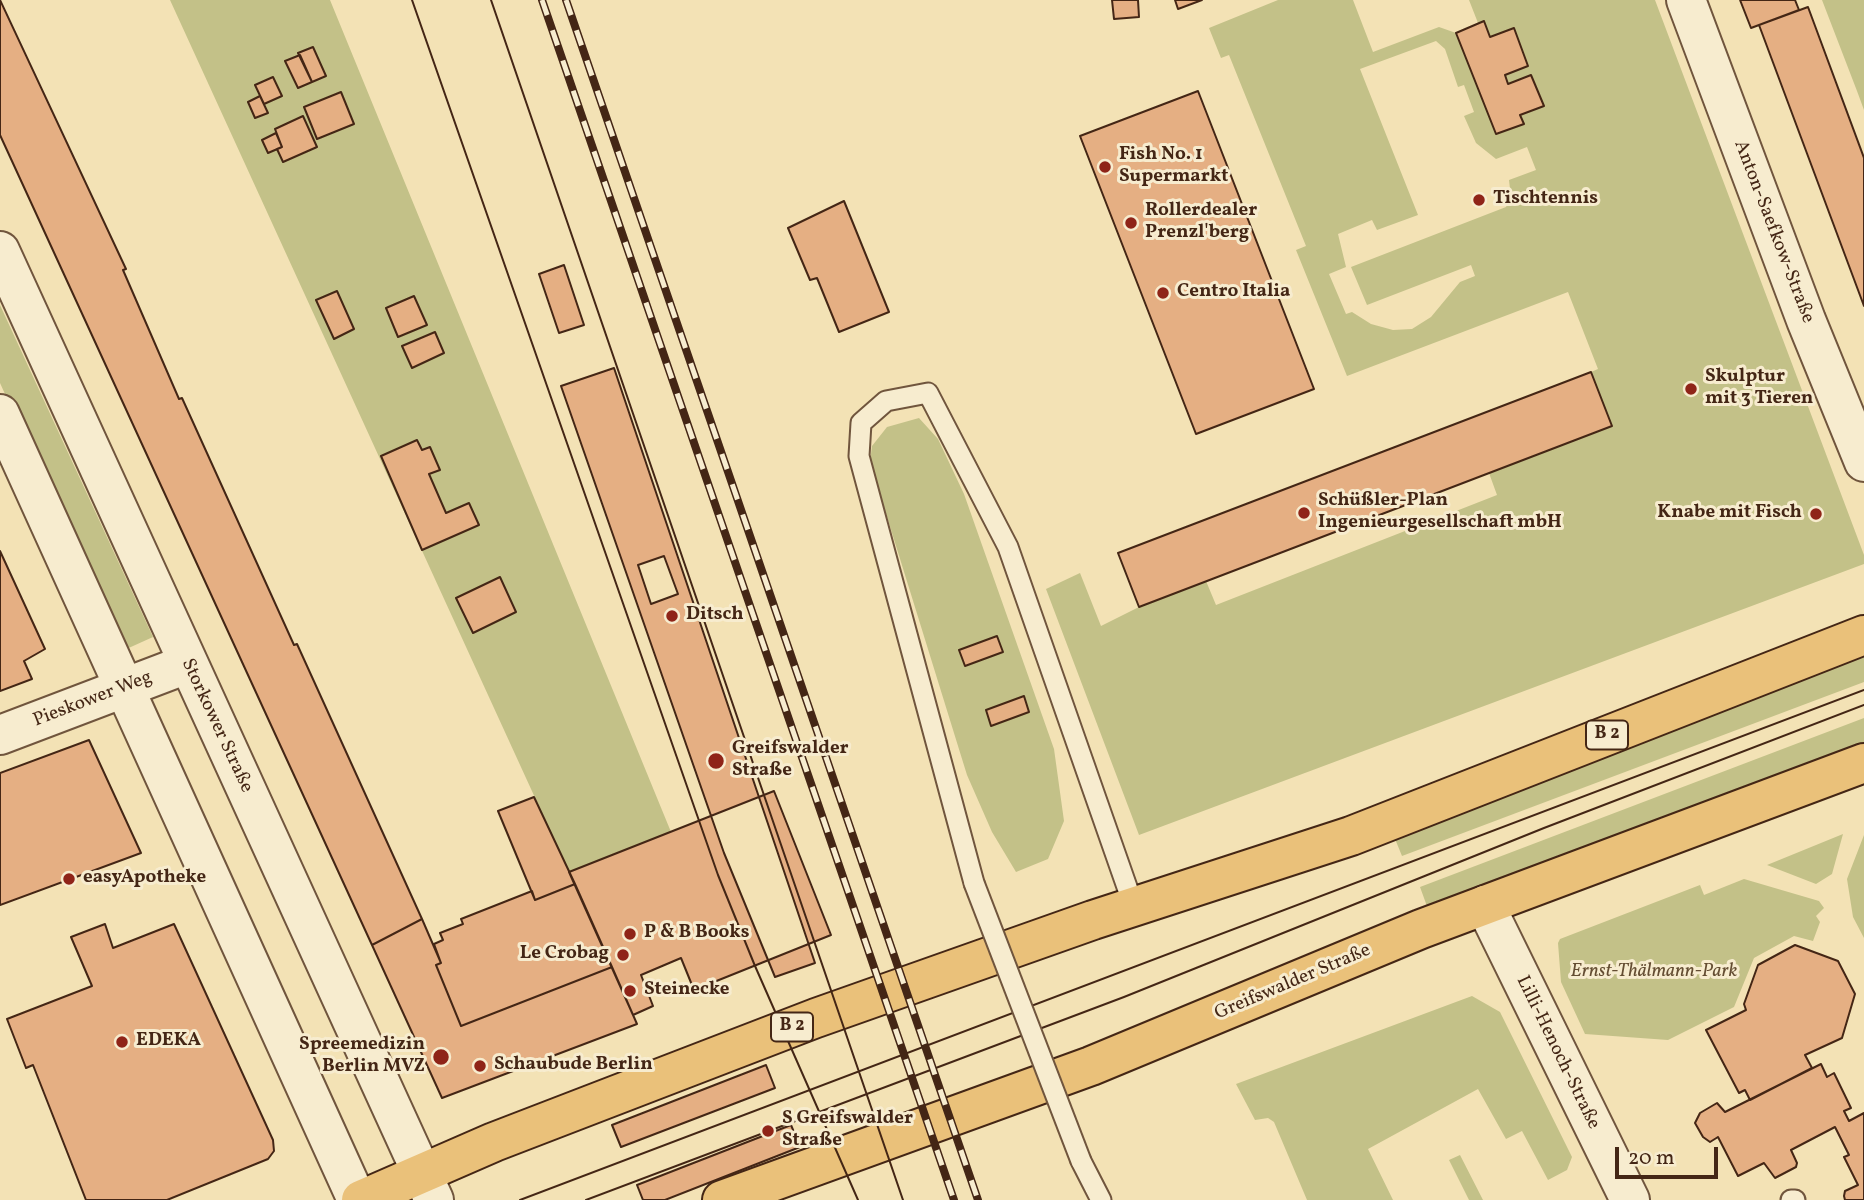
<!DOCTYPE html>
<meta charset="utf-8">
<style>
body{margin:0}
#map{position:relative;width:1864px;height:1200px;overflow:hidden;background:#f3e2b5;font-family:Vollkorn,serif}
canvas{display:block}
.scale{position:absolute;left:1615px;top:1147px;width:103px;height:32px;box-sizing:border-box;border:4px solid #442615;border-top:0;padding-left:9px;font-size:21px;line-height:24px;white-space:nowrap;color:#442615;-webkit-text-stroke:5px #f7eccf;paint-order:stroke}
</style>
<div id="map">
<canvas width="1864" height="1200"></canvas>
<div class="scale">20 m</div>
</div>
<script>
const context = document.querySelector('canvas').getContext('2d');
context.lineJoin = 'round';
function fill(path, color) {
  context.fillStyle = color;
  context.fill(path, 'evenodd');
}
function toPath(rows) {
  const path = new Path2D();
  for (const r of rows) {
    path.moveTo(r[0], r[1]);
    for (let i = 2; i < r.length; i += 2) path.lineTo(r[i], r[i + 1]);
  }
  return path;
}
function strokePath(path, color, width, dash) {
  context.strokeStyle = color;
  context.lineWidth = width;
  context.lineCap = dash ? 'butt' : 'round';
  context.setLineDash(dash || []);
  context.stroke(path);
}
function write(font, color, halo, rows, align = 'center') {
  context.font = font + ' Vollkorn,serif';
  context.lineWidth = 6;
  context.setLineDash([]);
  context.textBaseline = 'middle';
  context.strokeStyle = halo;
  context.fillStyle = color;
  for (const [text, x, y, turn = 0] of rows) {
    context.save();
    context.translate(x, y);
    context.rotate((+turn || 0) * Math.PI / 180);
    context.textAlign = isNaN(turn) ? turn : align;
    if (halo) context.strokeText(text, 0, 0);
    context.fillText(text, 0, 0);
    context.restore();
  }
}
fill(toPath([
 [170,0,330,0,671,832,569,872],
 [1278,0,1353,0,1373,52,1439,27,1456,33,1496,134,1518,125,1469,0,1655,0,1864,555,1864,564,1139,835,1046,589,1080,573,1101,626,1139,607,1206,581,1216,605,1497,495,1489,473,1611,426,1591,372,1598,369,1568,292,1347,376,1296,250,1306,246,1229,55,1221,58,1209,28],
 [1436,41,1445,49,1458,87,1464,85,1474,112,1464,116,1476,143,1496,159,1527,147,1536,170,1509,180,1511,198,1506,207,1351,267,1367,305,1471,265,1475,276,1460,282,1431,317,1412,329,1393,330,1371,324,1352,312,1346,314,1329,274,1346,267,1338,234,1372,220,1377,230,1418,215,1360,69],
 [1822,0,1864,0,1864,110,1857,91],
 [0,305,153,637,122,651,0,383],
 [919,418,938,439,964,494,1054,749,1064,821,1048,859,1016,872,992,832,967,775,870,462,872,446,887,427],
 [1864,656,1864,682,1402,856,1393,834],
 [1864,718,1864,743,1428,909,1420,887],
 [1843,834,1832,874,1816,884,1767,865],
 [1864,835,1864,938,1853,917,1847,879],
 [1744,879,1819,901,1824,908,1816,916,1820,922,1813,941,1794,936,1754,958,1734,1007,1668,1040,1585,1034,1561,982,1558,943,1560,939,1700,885,1704,895],
 [1472,996,1500,1012,1572,1157,1567,1170,1548,1180,1522,1131,1506,1139,1478,1089,1368,1149,1393,1200,1307,1200,1274,1122,1268,1118,1255,1120,1236,1084],
 [1460,1155,1483,1200,1469,1200,1449,1160]
]), '#c3c188');
const building = toPath([
 [0,0,126,269,123,270,179,399,182,398,294,645,297,644,422,919,372,945,0,135,0,0],
 [1112,0,1138,0,1139,17,1114,19,1112,0],
 [1175,0,1202,0,1178,9,1175,0],
 [1740,0,1795,0,1799,10,1751,28,1740,0],
 [1808,7,1864,158,1864,306,1759,25,1808,7],
 [1484,21,1490,37,1514,28,1528,66,1505,75,1508,84,1531,75,1544,106,1520,115,1524,124,1496,134,1456,33,1484,21],
 [313,47,326,76,312,82,298,53,313,47],
 [300,55,312,82,298,88,285,61,300,55],
 [273,77,282,96,264,104,255,85,273,77],
 [1198,91,1314,389,1196,434,1080,136,1198,91],
 [341,92,354,124,317,139,304,107,341,92],
 [260,96,268,113,255,118,248,102,260,96],
 [303,116,317,147,283,162,277,149,282,147,275,129,303,116],
 [276,133,282,147,268,153,262,140,276,133],
 [844,201,889,312,839,332,817,278,810,280,788,228,844,201],
 [564,265,584,325,559,333,539,274,564,265],
 [337,291,354,329,334,339,316,300,337,291],
 [414,296,427,325,398,337,386,308,414,296],
 [435,332,444,353,412,368,402,346,435,332],
 [614,368,815,963,775,977,724,853,561,386,614,368],
 [1591,372,1612,426,1139,607,1118,553,1591,372],
 [417,440,422,450,430,447,440,470,429,474,446,513,469,503,479,525,422,550,381,456,417,440],
 [0,551,45,649,24,661,32,679,0,691,0,551],
 [664,556,678,594,651,604,638,565,664,556],
 [500,577,516,612,473,633,456,598,500,577],
 [997,636,1003,652,965,666,959,650,997,636],
 [1024,696,1029,712,991,726,986,710,1024,696],
 [89,740,141,853,0,905,0,773,89,740],
 [774,791,831,935,694,990,681,958,641,975,653,1006,633,1015,569,872,774,791],
 [534,797,575,884,535,900,498,811,534,797],
 [575,884,612,967,461,1026,436,965,441,963,434,944,443,940,440,933,463,924,461,919,532,891,535,900,575,884],
 [422,919,441,963,436,965,461,1026,612,967,637,1024,442,1098,372,945,422,919],
 [105,924,113,948,174,924,273,1140,274,1151,268,1159,167,1200,86,1200,33,1065,26,1068,7,1019,92,986,71,937,105,924],
 [1795,945,1838,961,1855,994,1842,1038,1805,1055,1812,1068,1750,1100,1745,1090,1739,1093,1706,1030,1746,1010,1744,1004,1758,965,1795,945],
 [1821,1064,1827,1077,1834,1073,1851,1108,1844,1111,1849,1121,1864,1113,1864,1200,1845,1200,1844,1196,1845,1191,1858,1185,1844,1157,1849,1155,1835,1127,1791,1150,1797,1163,1796,1167,1775,1178,1764,1163,1738,1176,1718,1137,1710,1142,1703,1137,1695,1123,1700,1113,1717,1103,1725,1112,1821,1064],
 [766,1065,775,1088,621,1147,612,1125,766,1065],
 [791,1125,800,1147,665,1200,643,1200,637,1185,791,1125]
]);
fill(building, '#e5af83');
strokePath(building, '#442615', 2);
const service = toPath([
 [974,883,859,456,861,423,886,401,928,393,1008,547,1134,907],
 [1081,1161,1101,1200],
 [1791,1200,1795,1200]
]);
const minor = toPath([
 [1686,0,1806,320,1864,462],
 [0,735,187,664],
 [1485,905,1630,1200]
]);
const tertiary = toPath([
 [0,251,434,1200],
 [0,414,357,1200]
]);
const primary = toPath([
 [361,1200,494,1142,816,1018,1093,920,1351,836,1864,635],
 [722,1200,1091,1066,1421,929,1864,763]
]);
strokePath(service, '#70553d', 23);
strokePath(minor, '#70553d', 42);
strokePath(tertiary, '#70553d', 42);
strokePath(primary, '#442615', 42);
strokePath(service, '#f7eccf', 19);
strokePath(minor, '#f7eccf', 38);
strokePath(tertiary, '#f7eccf', 38);
strokePath(primary, '#eac17a', 38);
strokePath(toPath([
 [412,0,718,875,755,966,858,1200],
 [491,0,903,1200],
 [520,1200,1864,690],
 [586,1200,1124,997,1544,828,1864,705]
]), '#442615', 2);
const rail = toPath([
 [542,0,954,1200],
 [566,0,978,1200]
]);
strokePath(rail, '#442615', 8);
strokePath(rail, '#f7eccf', 5, [16]);
const serviceBridge = toPath([
 [974,883,1081,1161]
]);
strokePath(serviceBridge, '#70553d', 23, []);
strokePath(serviceBridge, '#f7eccf', 19);
for (const [x, y, r, color] of [
 [1105,167,7,"#8f2418"],
 [1479,200,7,"#8f2418"],
 [1131,223,7,"#8f2418"],
 [1163,293,7,"#8f2418"],
 [1691,389,7,"#8f2418"],
 [1304,513,7,"#8f2418"],
 [1816,514,7,"#8f2418"],
 [672,616,7,"#8f2418"],
 [716,761,9,"#8f2418"],
 [69,879,7,"#8f2418"],
 [630,934,7,"#8f2418"],
 [623,955,7,"#8f2418"],
 [630,991,7,"#8f2418"],
 [122,1042,7,"#8f2418"],
 [441,1057,9,"#8f2418"],
 [480,1066,7,"#8f2418"],
 [768,1131,7,"#8f2418"]
]) {
  const dot = new Path2D();
  dot.arc(x, y, r, 0, 2 * Math.PI);
  context.fillStyle = color;
  context.fill(dot);
  strokePath(dot, '#f7eccf', 2.5);
}
for (const [x, y, w] of [
 [1607,735,42],
 [792,1027,42]
]) {
  const box = new Path2D();
  box.roundRect(x - w / 2, y - 14.5, w, 29, 5);
  context.fillStyle = '#f7eccf';
  context.fill(box);
  strokePath(box, '#442615', 2);
}
write('bold 18px', '#442615', null, [
 ["B 2",1607,735],
 ["B 2",792,1027]
]);
write('bold 19px', '#442615', '#f7eccf', [
 ["Fish No. 1",1119,156],
 ["Supermarkt",1119,178],
 ["Tischtennis",1493,200],
 ["Rollerdealer",1145,212],
 ["Prenzl'berg",1145,234],
 ["Centro Italia",1177,293],
 ["Skulptur",1705,378],
 ["mit 3 Tieren",1705,400],
 ["Schüßler-Plan",1318,502],
 ["Ingenieurgesellschaft mbH",1318,524],
 ["Knabe mit Fisch",1802,514,"right"],
 ["Ditsch",686,616],
 ["Greifswalder",732,750],
 ["Straße",732,772],
 ["easyApotheke",83,879],
 ["P & B Books",644,934],
 ["Le Crobag",609,955,"right"],
 ["Steinecke",644,991],
 ["EDEKA",136,1042],
 ["Spreemedizin",425,1046,"right"],
 ["Berlin MVZ",425,1068,"right"],
 ["Schaubude Berlin",494,1066],
 ["S Greifswalder",782,1120],
 ["Straße",782,1142]
], 'left');
write('19px', '#442615', '#f7eccf', [
 ["Anton-Saefkow-Straße",1773,232,69],
 ["Pieskower Weg",93,700,-21],
 ["Storkower Straße",216,726,65],
 ["Greifswalder Straße",1293,983,-23],
 ["Lilli-Henoch-Straße",1557,1053,64]
]);
write('italic 19px', '#644d32', '#f7eccf', [
 ["Ernst-Thälmann-Park",1654,973]
]);
</script>
